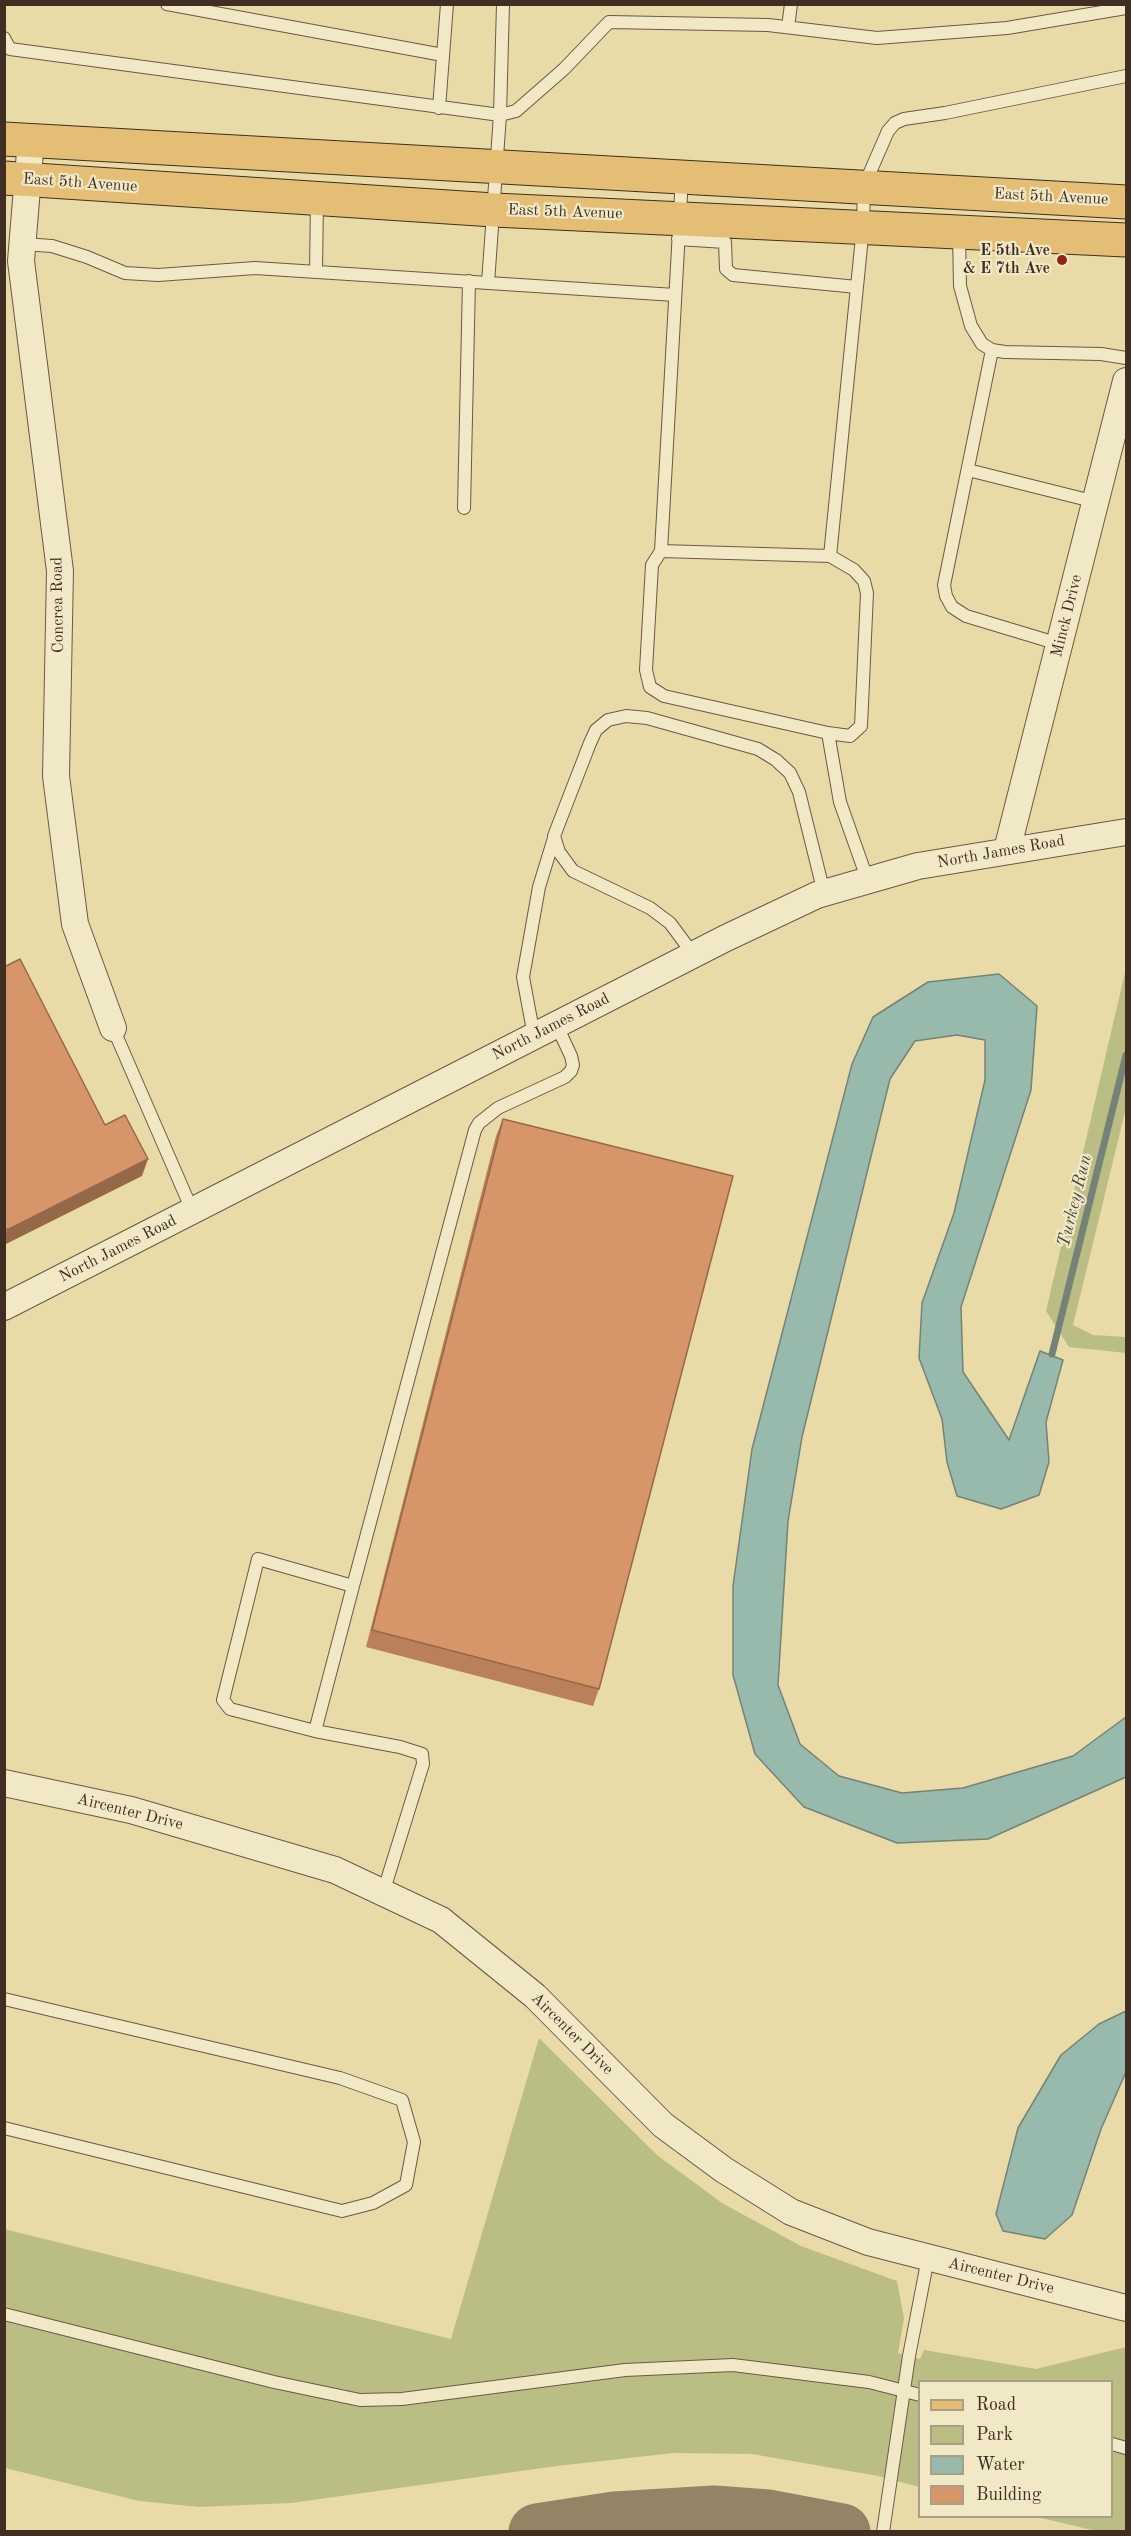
<!DOCTYPE html>
<style>
body{margin:0}
#map{position:relative;width:1131px;height:2536px;overflow:hidden;background:#e9dba8;font-family:"Old Standard TT",serif}
canvas{display:block}
.frame{position:absolute;inset:0;border:6px solid #402e23;pointer-events:none}
.legend{position:absolute;left:918px;top:2380px;width:195px;height:138px;box-sizing:border-box;background:#f1e8c6;border:2px solid #aa9e85;margin:0;padding:8px 10px;list-style:none;font-size:18px;color:#402e23}
.legend li{display:flex;align-items:center;gap:12px;height:30px}
.legend b{width:30px;border:2px solid #aa9e85}
</style>
<div id="map">
<canvas width="1131" height="2536"></canvas>
<div class="frame"></div>
<ul class="legend">
<li><b style="height:8px;background:#e4be74"></b>Road</li>
<li><b style="height:16px;background:#bbbe84"></b>Park</li>
<li><b style="height:16px;background:#98baad"></b>Water</li>
<li><b style="height:16px;background:#d7956a"></b>Building</li>
</ul>
</div>
<script>
const context = document.querySelector('canvas').getContext('2d');
context.lineJoin = 'round';
function fill(path, color) {
  context.fillStyle = color;
  context.fill(path, 'evenodd');
}
function toPath(rows) {
  const path = new Path2D();
  for (const r of rows) {
    path.moveTo(r[0], r[1]);
    for (let i = 2; i < r.length; i += 2) path.lineTo(r[i], r[i + 1]);
  }
  return path;
}
function strokePath(path, color, width, dash) {
  context.strokeStyle = color;
  context.lineWidth = width;
  context.lineCap = dash ? 'butt' : 'round';
  context.setLineDash(dash || []);
  context.stroke(path);
}
function write(font, color, halo, rows, align = 'center') {
  context.font = font + ' "Old Standard TT",serif';
  context.lineWidth = 4.5;
  context.setLineDash([]);
  context.textBaseline = 'middle';
  context.strokeStyle = halo;
  context.fillStyle = color;
  for (const [text, x, y, turn = 0] of rows) {
    context.save();
    context.translate(x, y);
    context.rotate((+turn || 0) * Math.PI / 180);
    context.textAlign = isNaN(turn) ? turn : align;
    if (halo) context.strokeText(text, 0, 0);
    context.fillText(text, 0, 0);
    context.restore();
  }
}
fill(toPath([
 [1126,968,1126,1108,1073,1325,1093,1335,1126,1337,1126,1353,1069,1347,1046,1311],
 [539,2038,657,2155,722,2203,801,2246,897,2281,904,2318,898,2353,920,2359,924,2350,1036,2369,1126,2347,1126,2531,1096,2531,1037,2517,1112,2516,1112,2382,920,2382,919,2487,878,2476,752,2454,674,2453,557,2466,291,2503,199,2507,139,2501,5,2468,4,2229,451,2339]
]), '#bbbe84');
const water = toPath([
 [999,974,1037,1006,1031,1090,961,1307,963,1372,1009,1440,1040,1351,1063,1360,1046,1422,1049,1462,1039,1495,1001,1509,957,1496,947,1462,942,1419,919,1358,922,1303,954,1213,985,1080,985,1040,957,1035,915,1041,890,1079,802,1437,788,1521,778,1685,800,1744,839,1776,902,1793,963,1788,1073,1756,1126,1717,1126,1777,988,1839,897,1843,804,1807,755,1754,733,1675,733,1586,752,1449,852,1064,873,1017,928,982,999,974],
 [1126,2011,1126,2072,1101,2129,1072,2215,1045,2239,1003,2231,996,2214,1018,2128,1061,2055,1099,2024,1126,2011]
]);
fill(water, '#98baad');
strokePath(water, '#758276', 1.5);
strokePath(toPath([
 [1052,1354,1126,1055]
]), '#758276', 7);
strokePath(toPath([
 [537,2532,615,2520,714,2514,768,2518,842,2532]
]), '#948466', 57);
const lane = toPath([
 [167,4,443,55],
 [788,27,791,4],
 [4,38,10,49,500,115,516,111,564,69,609,22,768,25,877,38,1007,28,1126,8],
 [439,108,447,4],
 [959,233,960,286,971,326,982,344,992,350,1005,352,1101,354,1126,358],
 [678,239,725,242,726,269,733,275,857,287],
 [23,244,52,246,87,257,125,273,158,275,255,268,675,295],
 [316,271,317,200],
 [488,283,500,115,503,4],
 [992,350,944,585,946,596,952,607,966,616,1059,644],
 [968,470,1096,502],
 [464,508,469,281],
 [661,551,682,177],
 [828,733,664,696,650,687,646,670,652,565,661,551,830,556],
 [868,881,840,802,828,733,850,736,861,726,867,593,864,581,854,570,830,556,863,227,864,186,888,131,895,123,904,119,945,113,1126,76],
 [693,954,670,923,650,908,573,871,559,852,554,836,590,743,596,730,608,720,626,716,647,718,758,749,776,760,790,773,799,792,824,893],
 [113,1028,192,1210],
 [534,1036,523,977,539,887,554,838],
 [353,1586,475,1130,479,1123,498,1108,565,1077,571,1071,573,1065,571,1056,556,1024],
 [315,1731,230,1709,223,1700,258,1559,353,1586,315,1731,400,1747,422,1754,423,1764,383,1893],
 [4,1999,340,2078,402,2100,414,2142,406,2185,373,2203,342,2211,4,2128],
 [4,2314,274,2382,360,2400,402,2399,625,2370,733,2365,869,2382,920,2395],
 [1112,2444,1126,2448],
 [883,2532,909,2356,928,2258]
]);
const street = toPath([
 [31,140,21,261,60,571,56,776,75,924,113,1028],
 [1007,850,1126,381],
 [4,1307,726,938,817,895,918,866,1126,832],
 [4,1783,131,1810,335,1870,441,1920,535,1996,663,2125,724,2170,791,2212,868,2242,1126,2308]
]);
const primary = toPath([
 [4,139,1126,202],
 [4,178,494,210,1126,240]
]);
strokePath(lane, '#6a5944', 14);
strokePath(street, '#6a5944', 28);
strokePath(primary, '#402e23', 35);
strokePath(lane, '#f1e8c6', 12);
strokePath(street, '#f1e8c6', 26);
strokePath(primary, '#e4be74', 33);
fill(toPath([
 [503,1119,599,1689,593,1706,366,1647,496,1136]
]), '#b9805b');
fill(toPath([
 [148,1159,142,1176,4,1245,4,1236,7,1230]
]), '#96684a');
const building = toPath([
 [20,959,105,1125,125,1115,148,1159,7,1230,4,1226,4,967,20,959],
 [503,1119,733,1176,599,1689,372,1630,503,1119]
]);
fill(building, '#d7956a');
strokePath(building, '#96684a', 1.5);
for (const [x, y, r, color] of [
 [1062,260,6,"#8f2418"]
]) {
  const dot = new Path2D();
  dot.arc(x, y, r, 0, 2 * Math.PI);
  context.fillStyle = color;
  context.fill(dot);
  strokePath(dot, '#f1e8c6', 2);
}
write('16px', '#402e23', '#f1e8c6', [
 ["East 5th Avenue",80,183,4],
 ["East 5th Avenue",1051,197,3],
 ["East 5th Avenue",565,212,2],
 ["Concrea Road",58,605,-91],
 ["Minck Drive",1067,616,-76],
 ["North James Road",1001,852,-10],
 ["North James Road",551,1027,-27],
 ["North James Road",118,1249,-27],
 ["Aircenter Drive",130,1812,14],
 ["Aircenter Drive",572,2034,45],
 ["Aircenter Drive",1001,2276,14]
]);
write('bold 16px', '#402e23', '#f1e8c6', [
 ["E 5th Ave",1050,251],
 ["& E 7th Ave",1050,269]
], 'right');
write('italic 18px', '#524a3f', '#f1e8c6', [
 ["Turkey Run",1075,1201,-76]
]);
</script>
